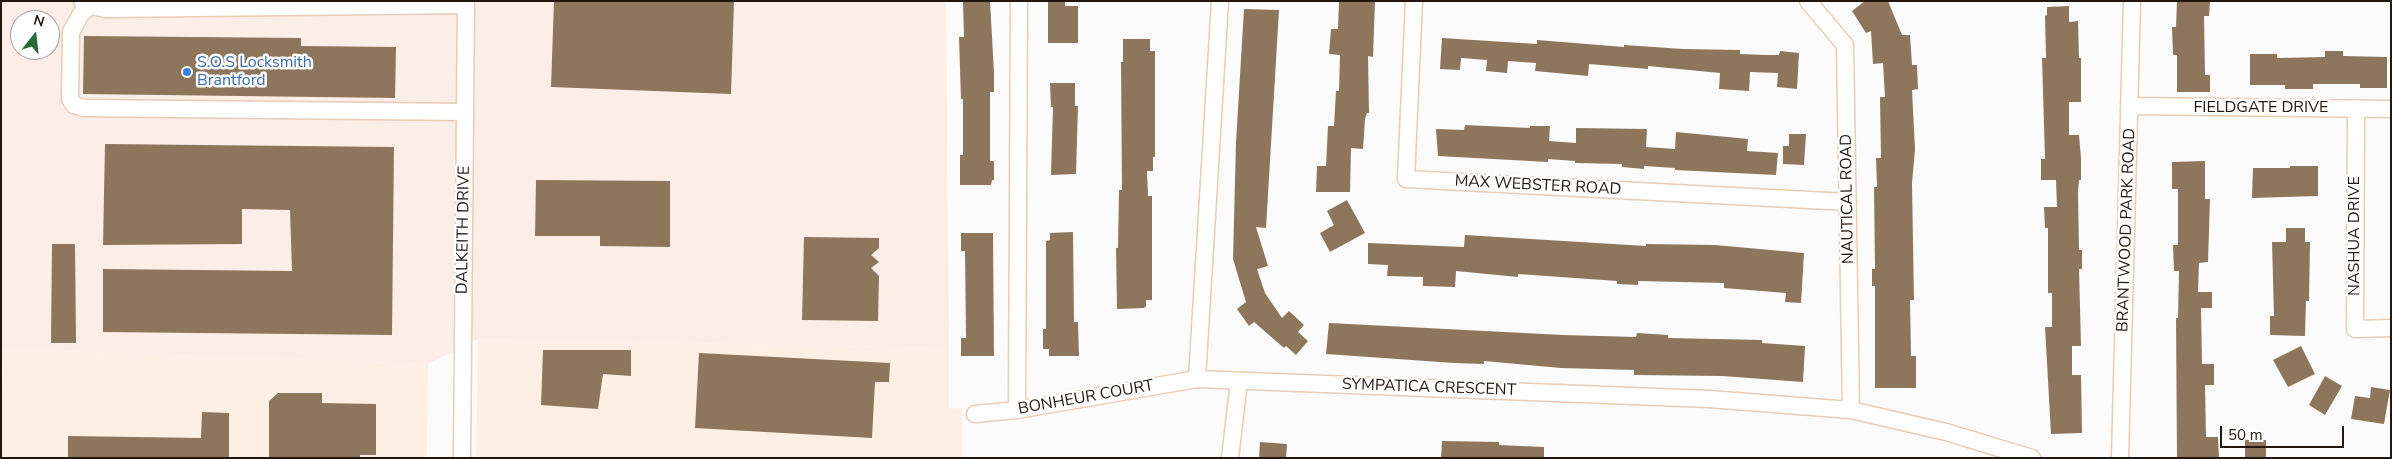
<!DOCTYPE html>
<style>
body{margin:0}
#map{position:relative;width:2392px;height:459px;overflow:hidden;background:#fbfbfb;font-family:"Nunito Sans",sans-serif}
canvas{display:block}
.frame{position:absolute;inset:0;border:2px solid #21170e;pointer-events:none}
.north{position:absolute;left:10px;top:10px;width:50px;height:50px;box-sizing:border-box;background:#fff;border:1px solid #a6a29f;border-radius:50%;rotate:16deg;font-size:14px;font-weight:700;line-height:20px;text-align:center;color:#21170e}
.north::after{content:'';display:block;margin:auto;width:18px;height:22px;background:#266a35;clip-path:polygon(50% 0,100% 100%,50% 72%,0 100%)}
.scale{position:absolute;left:2220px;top:426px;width:124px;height:22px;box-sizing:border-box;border:2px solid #21170e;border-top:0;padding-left:6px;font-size:15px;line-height:18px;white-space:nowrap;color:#21170e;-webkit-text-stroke:4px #fff;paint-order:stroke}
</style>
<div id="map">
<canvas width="2392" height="459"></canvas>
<div class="frame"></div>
<div class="north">N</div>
<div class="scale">50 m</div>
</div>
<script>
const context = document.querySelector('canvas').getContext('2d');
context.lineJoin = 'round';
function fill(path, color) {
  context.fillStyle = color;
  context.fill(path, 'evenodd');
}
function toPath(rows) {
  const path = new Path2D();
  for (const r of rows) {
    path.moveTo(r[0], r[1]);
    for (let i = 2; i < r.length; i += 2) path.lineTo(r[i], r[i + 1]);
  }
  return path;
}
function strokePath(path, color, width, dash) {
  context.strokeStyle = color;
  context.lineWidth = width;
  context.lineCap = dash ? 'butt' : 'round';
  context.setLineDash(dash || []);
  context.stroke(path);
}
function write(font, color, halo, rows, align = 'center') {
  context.font = font + ' "Nunito Sans",sans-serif';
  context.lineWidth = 5;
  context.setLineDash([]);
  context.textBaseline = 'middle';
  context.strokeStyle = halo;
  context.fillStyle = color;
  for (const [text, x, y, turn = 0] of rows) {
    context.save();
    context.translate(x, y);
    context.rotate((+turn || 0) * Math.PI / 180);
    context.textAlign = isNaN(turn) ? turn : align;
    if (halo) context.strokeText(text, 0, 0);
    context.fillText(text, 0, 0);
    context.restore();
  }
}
fill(toPath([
 [478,339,949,348,949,409,962,408,962,458,476,458],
 [3,349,428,364,427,458,1,458]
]), '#fdefe3');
fill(toPath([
 [1,1,946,1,949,348,478,339,428,364,3,349,1,402],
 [20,20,50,20,50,50,20,50]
]), '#fcede7');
fill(toPath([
 [554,1,734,1,731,94,551,87],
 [963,1,990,1,994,73,994,92,990,92,990,161,994,161,994,180,992,180,991,185,960,185,960,155,963,155,963,99,961,99,959,37,964,37],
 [1048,1,1065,1,1065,6,1078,6,1078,43,1048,43],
 [1339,1,1375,1,1373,57,1368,56,1369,113,1367,113,1365,119,1363,149,1351,148,1350,192,1316,192,1317,166,1326,166,1328,126,1334,126,1336,91,1339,91,1340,55,1329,54,1331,29,1338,29],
 [1865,1,1888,1,1902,35,1910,35,1912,65,1917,65,1918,89,1912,90,1915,149,1912,183,1914,300,1910,300,1911,356,1916,356,1916,388,1875,388,1875,286,1872,286,1872,269,1875,269,1874,187,1877,187,1876,158,1881,158,1880,97,1885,97,1883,63,1873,64,1871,31,1866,33,1852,11],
 [2177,1,2210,1,2209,16,2204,16,2205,75,2210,75,2210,92,2177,92,2177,55,2173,55,2172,27,2176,27],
 [2069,6,2069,22,2078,21,2079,58,2081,58,2081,102,2069,102,2069,135,2079,135,2081,158,2081,180,2079,180,2078,192,2079,250,2082,250,2082,269,2079,269,2081,346,2072,346,2072,375,2081,375,2082,433,2051,434,2045,327,2052,327,2052,293,2048,293,2048,228,2045,228,2044,207,2057,207,2056,180,2041,180,2041,159,2045,159,2042,58,2046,58,2045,16,2047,15,2047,7],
 [1244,9,1279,10,1266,228,1256,227,1268,266,1257,269,1265,293,1282,318,1289,311,1304,325,1298,332,1308,341,1296,355,1286,346,1284,348,1254,322,1249,326,1237,309,1246,302,1233,259,1236,142],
 [84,36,301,38,301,46,396,47,395,98,83,94],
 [1442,38,1537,44,1537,40,1624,47,1624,45,1683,49,1740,50,1740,54,1766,55,1779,55,1780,51,1799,53,1797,89,1777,87,1778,73,1750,72,1749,91,1719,89,1720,73,1648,66,1648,69,1589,64,1588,76,1535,71,1536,63,1508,61,1507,73,1486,71,1487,60,1461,58,1460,70,1440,69],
 [1123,39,1150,39,1150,51,1155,51,1155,157,1153,157,1153,171,1147,171,1148,196,1152,196,1152,300,1146,300,1146,306,1144,308,1117,309,1116,248,1118,248,1119,190,1122,190,1121,62,1123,62],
 [2325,51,2343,51,2343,56,2387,57,2387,88,2360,88,2360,84,2313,84,2313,89,2285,89,2285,85,2250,85,2250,54,2277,54,2277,58,2325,57],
 [1050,83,1075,83,1075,106,1078,106,1076,174,1051,175,1053,107,1051,107],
 [1465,125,1530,128,1530,126,1550,126,1549,141,1576,143,1576,128,1647,129,1646,147,1675,149,1676,132,1748,139,1747,151,1778,153,1776,175,1675,170,1675,168,1644,166,1644,169,1622,167,1622,164,1575,163,1575,161,1548,159,1548,162,1438,156,1436,129,1464,130],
 [1789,134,1806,134,1804,165,1783,164,1783,146,1789,146],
 [105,144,394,147,392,335,103,332,103,269,292,271,290,210,242,209,242,244,103,245],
 [2205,161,2205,199,2210,199,2208,262,2199,263,2198,292,2212,292,2212,308,2201,308,2202,364,2214,364,2214,385,2205,385,2206,437,2218,437,2219,458,2177,458,2176,318,2178,318,2179,271,2174,271,2173,245,2178,245,2178,189,2172,189,2172,162],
 [2290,166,2318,166,2318,196,2252,198,2253,168,2290,168],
 [536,180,670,181,670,247,600,246,600,236,535,236],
 [1347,200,1365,233,1330,252,1320,233,1334,225,1327,211],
 [2286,228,2305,228,2305,242,2310,242,2309,301,2306,301,2305,336,2270,335,2270,316,2274,316,2272,242,2286,242],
 [1073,232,1074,322,1078,322,1079,356,1049,356,1049,349,1043,349,1043,329,1046,329,1046,241,1050,240,1050,233],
 [961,233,993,233,994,356,961,356,961,338,966,338,965,251,961,251],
 [1465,235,1646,246,1646,244,1715,245,1804,253,1801,303,1785,302,1786,293,1724,288,1724,283,1638,281,1638,285,1617,284,1617,281,1518,274,1518,277,1456,271,1455,287,1423,286,1423,277,1387,276,1388,265,1368,264,1368,243,1464,247],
 [804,237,879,238,879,248,871,255,879,262,871,268,879,276,878,321,802,320],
 [52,244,75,244,76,343,51,343],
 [1329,323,1563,335,1636,337,1637,333,1668,335,1668,338,1762,340,1762,343,1805,346,1803,382,1722,376,1634,375,1634,370,1561,368,1484,361,1484,364,1454,363,1326,354],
 [2301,346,2315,374,2288,387,2273,360],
 [543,350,631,350,631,376,603,374,598,409,541,405],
 [699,353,890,363,889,382,875,382,872,438,695,428],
 [2325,376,2342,386,2325,415,2309,405],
 [2371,387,2390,390,2384,424,2351,419,2355,396,2370,398],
 [278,393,322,393,322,403,376,404,376,455,360,455,360,458,269,458,269,401],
 [202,412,229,413,229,458,68,458,68,436,201,438],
 [2245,440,2266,440,2266,458,2245,458],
 [1442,441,1499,442,1499,445,1544,447,1544,458,1441,458],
 [1260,442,1287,444,1286,458,1259,458]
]), '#8e765c');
const minor = toPath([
 [82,1,90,6,107,9,466,5],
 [1414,1,1406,179,1848,202],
 [1808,1,1845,45,1851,410],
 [90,6,81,14,71,32,70,99,74,105,84,108,465,112],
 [2131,106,2391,109],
 [2356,108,2355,329,2391,328],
 [1197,379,1220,1],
 [1017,410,1019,1],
 [975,414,1017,410,1197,379,1709,399,1851,410,1946,432,2032,458],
 [462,458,466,1],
 [1230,458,1239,381],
 [2120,458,2132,1]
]);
strokePath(minor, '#e8ccb4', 19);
strokePath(minor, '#fff', 16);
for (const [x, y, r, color] of [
 [187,72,5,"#3f7fe0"]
]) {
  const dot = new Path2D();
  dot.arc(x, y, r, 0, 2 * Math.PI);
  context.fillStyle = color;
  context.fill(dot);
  strokePath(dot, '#fff', 2);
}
write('16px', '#366cbe', '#fff', [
 ["S.O.S Locksmith",197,63],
 ["Brantford",197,81]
], 'left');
write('16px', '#21170e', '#fff', [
 ["FIELDGATE DRIVE",2261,108],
 ["MAX WEBSTER ROAD",1538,186,3],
 ["NAUTICAL ROAD",1848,199,-91],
 ["DALKEITH DRIVE",464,230,-89],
 ["BRANTWOOD PARK ROAD",2127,230,-88],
 ["NASHUA DRIVE",2355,236,-90],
 ["SYMPATICA CRESCENT",1429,388,2],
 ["BONHEUR COURT",1086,398,-10]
]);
</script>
